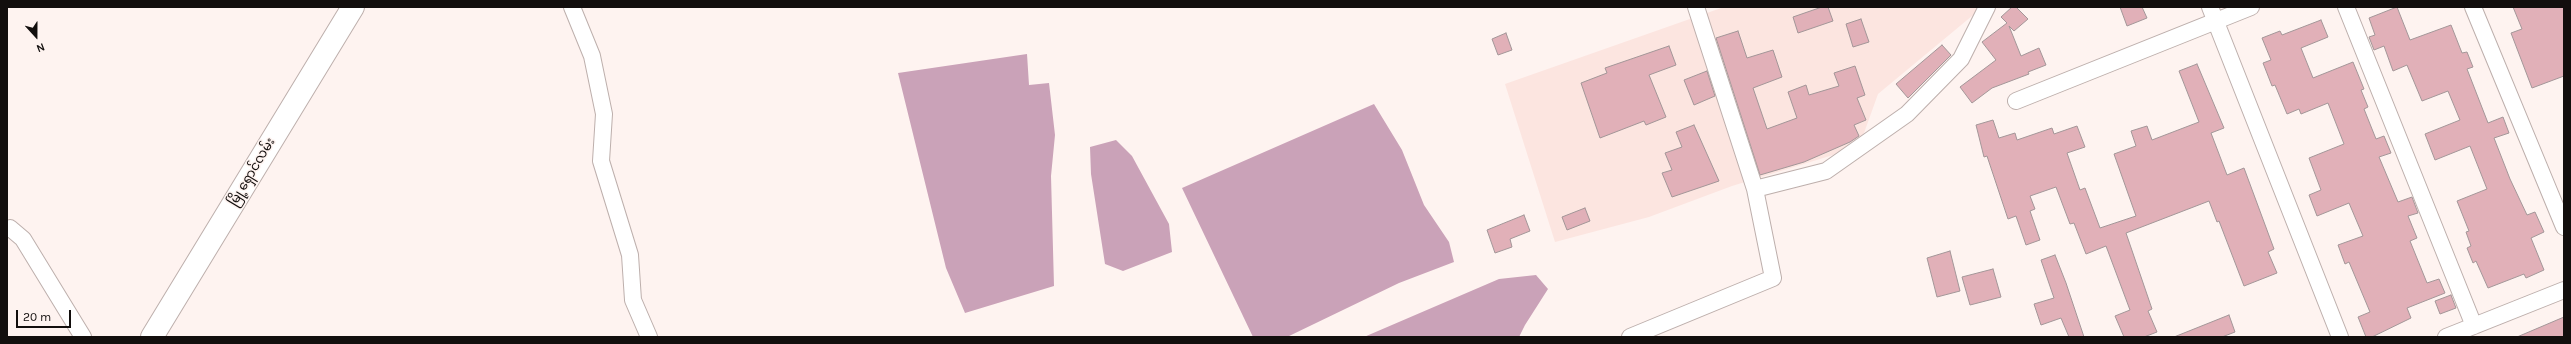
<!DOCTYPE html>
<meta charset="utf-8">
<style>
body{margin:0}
#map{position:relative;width:2571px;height:344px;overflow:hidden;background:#fef3f0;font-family:Karla,sans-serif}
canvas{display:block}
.frame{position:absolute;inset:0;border:8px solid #120e0d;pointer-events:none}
.north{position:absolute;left:16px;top:16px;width:40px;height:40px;-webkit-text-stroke:3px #fef3f0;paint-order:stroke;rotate:159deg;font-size:11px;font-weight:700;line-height:16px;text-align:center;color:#120e0d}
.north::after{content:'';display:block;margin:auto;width:14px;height:18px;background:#120e0d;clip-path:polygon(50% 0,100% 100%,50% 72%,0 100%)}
.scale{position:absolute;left:16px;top:310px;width:55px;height:18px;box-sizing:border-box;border:2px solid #120e0d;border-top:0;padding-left:5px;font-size:12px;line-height:14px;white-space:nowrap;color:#120e0d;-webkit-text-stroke:3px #fef3f0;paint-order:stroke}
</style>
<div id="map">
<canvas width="2571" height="344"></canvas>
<div class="frame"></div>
<div class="north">N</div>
<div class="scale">20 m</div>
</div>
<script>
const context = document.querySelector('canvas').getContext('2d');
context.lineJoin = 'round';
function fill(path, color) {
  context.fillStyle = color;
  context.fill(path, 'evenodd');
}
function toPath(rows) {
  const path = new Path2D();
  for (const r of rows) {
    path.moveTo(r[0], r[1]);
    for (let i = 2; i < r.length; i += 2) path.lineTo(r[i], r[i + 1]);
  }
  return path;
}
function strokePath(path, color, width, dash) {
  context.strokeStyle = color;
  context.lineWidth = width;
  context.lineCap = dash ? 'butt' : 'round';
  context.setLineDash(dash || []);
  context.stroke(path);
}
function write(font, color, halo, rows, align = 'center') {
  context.font = font + ' Karla,"Noto Sans Myanmar",sans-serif';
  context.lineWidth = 3;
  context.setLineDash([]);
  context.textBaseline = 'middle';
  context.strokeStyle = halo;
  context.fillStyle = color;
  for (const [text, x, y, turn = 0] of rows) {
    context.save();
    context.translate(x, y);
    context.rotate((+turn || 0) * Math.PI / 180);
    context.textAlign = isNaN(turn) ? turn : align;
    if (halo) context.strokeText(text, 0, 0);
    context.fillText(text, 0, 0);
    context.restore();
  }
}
fill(toPath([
 [1724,7,1978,7,1978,11,1878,94,1859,147,1732,186,1649,217,1555,242,1505,84]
]), '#fce5e0');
fill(toPath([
 [1027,54,1029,85,1049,83,1055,135,1051,176,1054,286,965,313,946,268,898,73],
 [1374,104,1402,150,1424,205,1449,242,1454,262,1399,283,1287,337,1253,337,1182,188],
 [1116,140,1132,156,1169,224,1172,252,1123,271,1105,264,1091,174,1090,147],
 [1536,275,1548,289,1525,325,1519,337,1364,337,1499,279]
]), '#caa2b8');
const building = toPath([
 [1822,7,1828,7,1833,21,1798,33,1793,17,1822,7],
 [2012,7,2016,7,2028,19,2014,31,2009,26,2021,56,2039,48,2046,65,2028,72,2029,74,1992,88,1972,103,1960,87,1996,60,1982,42,2007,23,2001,17,2012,7],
 [2120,7,2142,7,2147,18,2127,26,2120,7],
 [2397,7,2410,40,2451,25,2462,53,2467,52,2473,67,2467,69,2488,123,2503,117,2509,133,2494,138,2510,179,2527,215,2535,212,2544,232,2531,238,2544,270,2526,278,2524,274,2488,288,2476,261,2473,263,2467,248,2471,246,2466,232,2469,231,2457,201,2487,189,2470,146,2435,160,2425,134,2460,120,2448,91,2422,101,2407,65,2393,71,2384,46,2374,50,2369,37,2375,35,2369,18,2397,7],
 [2513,7,2564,7,2564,76,2532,88,2511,33,2522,29,2513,7],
 [1861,19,1869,42,1853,47,1846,24,1861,19],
 [2321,20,2328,37,2301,48,2313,78,2353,62,2364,89,2361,90,2368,107,2364,109,2376,139,2384,136,2391,153,2379,157,2398,202,2412,197,2418,213,2408,216,2417,238,2410,241,2427,283,2439,279,2445,293,2407,308,2411,318,2372,337,2366,337,2358,317,2370,312,2349,262,2345,264,2338,245,2363,236,2349,203,2317,216,2309,195,2321,190,2309,158,2344,144,2328,103,2301,114,2299,109,2287,114,2275,85,2272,86,2263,63,2271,60,2262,38,2280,31,2282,35,2321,20],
 [1738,31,1747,58,1773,50,1782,77,1753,88,1767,129,1797,118,1788,92,1806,85,1809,95,1839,86,1834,73,1855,66,1865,95,1857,98,1866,120,1854,125,1859,136,1850,142,1804,162,1760,175,1716,38,1738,31],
 [1506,33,1512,50,1498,55,1492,39,1506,33],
 [1942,45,1951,55,1908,98,1896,84,1942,45],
 [1669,46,1676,65,1649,75,1666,117,1646,125,1644,121,1600,138,1581,83,1607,73,1605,68,1669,46],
 [2197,64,2224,128,2211,133,2227,175,2244,168,2274,249,2268,252,2277,273,2244,286,2219,221,2217,222,2209,201,2126,233,2152,309,2148,311,2157,332,2144,337,2124,337,2115,316,2130,310,2106,246,2086,254,2074,223,2070,224,2056,187,2030,196,2035,209,2030,211,2040,240,2026,245,2016,216,2008,219,1987,156,1984,157,1976,125,1993,120,1999,138,2015,133,2017,140,2052,128,2054,134,2077,126,2085,147,2067,153,2080,190,2085,188,2100,228,2136,216,2114,154,2136,146,2131,131,2147,126,2152,140,2199,122,2179,71,2197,64],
 [1707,71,1715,96,1694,105,1684,80,1707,71],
 [1694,125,1719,181,1672,197,1662,173,1672,170,1665,153,1682,147,1676,132,1694,125],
 [1585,208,1590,221,1567,230,1562,217,1585,208],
 [1524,215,1530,231,1510,239,1512,247,1495,253,1487,230,1524,215],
 [1950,251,1960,291,1937,297,1927,258,1950,251],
 [2055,255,2066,283,2084,337,2069,337,2061,318,2041,325,2034,304,2054,298,2041,260,2055,255],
 [1993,269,2001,297,1970,305,1962,277,1993,269],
 [2451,295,2456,308,2440,314,2435,301,2451,295],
 [2229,315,2235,332,2222,337,2174,337,2229,315],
 [2564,317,2564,337,2517,337,2564,317]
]);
fill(building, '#e1b0b8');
strokePath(building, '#a39698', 1);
const minor = toPath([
 [572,7,592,56,604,114,601,161,630,255,633,300,649,337],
 [2210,7,2340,337],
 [2346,7,2474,326],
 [2473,7,2564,227],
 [2016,101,2251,7],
 [1755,189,1826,171,1907,114,1961,59,1987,7],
 [7,229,10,228,23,239,83,337],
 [1630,337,1773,278,1755,189,1696,7],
 [2446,337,2564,290]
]);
const primary = toPath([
 [152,337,353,7]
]);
strokePath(minor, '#bdafac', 18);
strokePath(primary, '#bdafac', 24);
strokePath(minor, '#fff', 16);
strokePath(primary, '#fff', 22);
write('13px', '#120e0d', '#fef3f0', [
 ["မြို့ရှောင်လမ်း",252,172,-59]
]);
</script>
